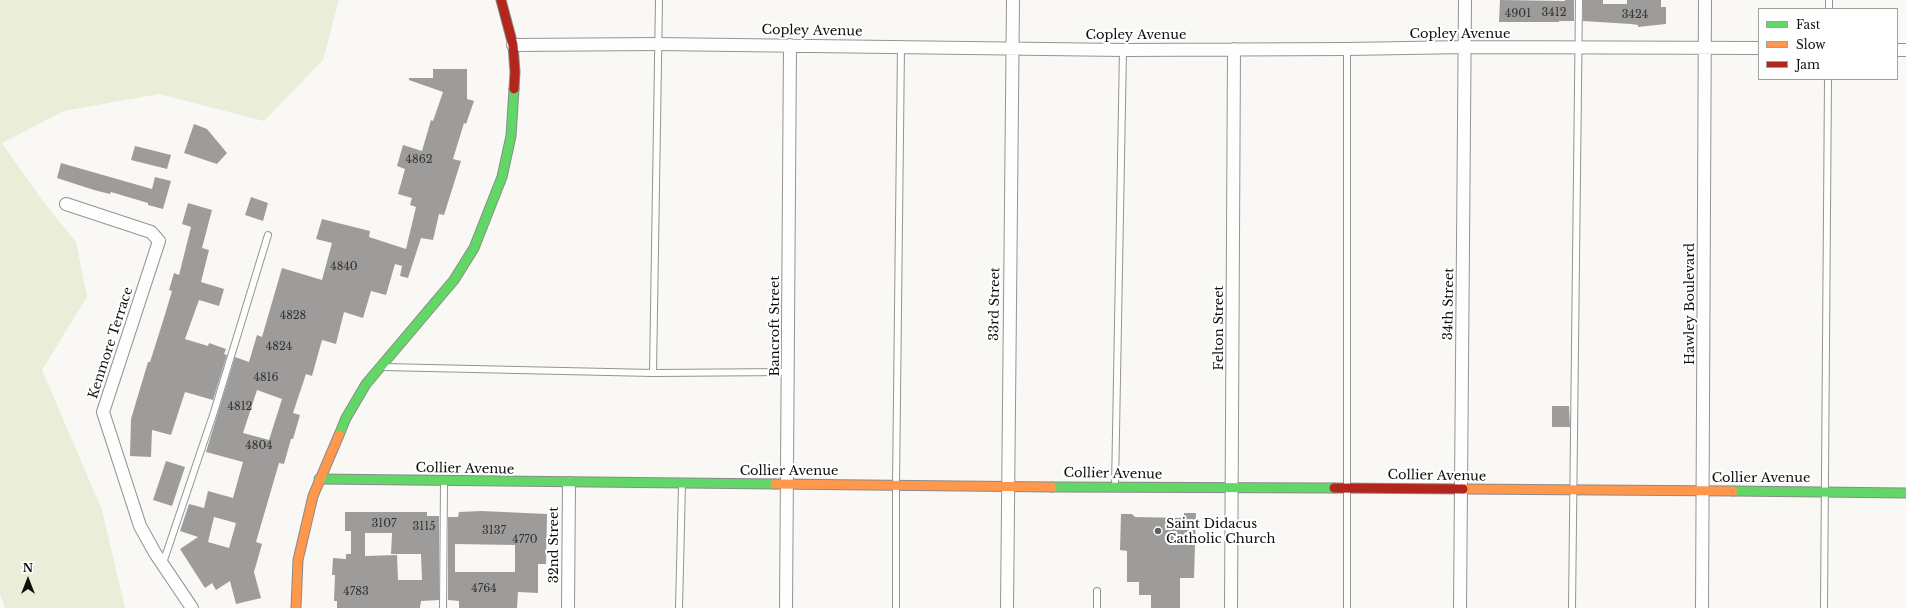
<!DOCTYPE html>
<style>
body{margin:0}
#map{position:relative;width:1906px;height:608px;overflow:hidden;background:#faf8f5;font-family:"Libre Baskerville",serif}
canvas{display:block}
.legend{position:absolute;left:1758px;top:8px;width:140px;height:72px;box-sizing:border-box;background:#fff;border:1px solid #9f9f9f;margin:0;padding:5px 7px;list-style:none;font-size:12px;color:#0f0f0f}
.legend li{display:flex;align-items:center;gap:8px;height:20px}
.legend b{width:20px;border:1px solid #9f9f9f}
.north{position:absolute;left:8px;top:560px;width:40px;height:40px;-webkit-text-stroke:3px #fff;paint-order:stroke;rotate:0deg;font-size:11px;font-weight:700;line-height:16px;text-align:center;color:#0f0f0f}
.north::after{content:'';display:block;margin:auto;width:14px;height:18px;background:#0f0f0f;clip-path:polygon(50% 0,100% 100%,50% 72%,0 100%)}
</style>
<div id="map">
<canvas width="1906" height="608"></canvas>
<ul class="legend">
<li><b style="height:5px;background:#63d668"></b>Fast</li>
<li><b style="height:5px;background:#ff974d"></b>Slow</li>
<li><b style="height:5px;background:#b3261e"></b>Jam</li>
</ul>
<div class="north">N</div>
</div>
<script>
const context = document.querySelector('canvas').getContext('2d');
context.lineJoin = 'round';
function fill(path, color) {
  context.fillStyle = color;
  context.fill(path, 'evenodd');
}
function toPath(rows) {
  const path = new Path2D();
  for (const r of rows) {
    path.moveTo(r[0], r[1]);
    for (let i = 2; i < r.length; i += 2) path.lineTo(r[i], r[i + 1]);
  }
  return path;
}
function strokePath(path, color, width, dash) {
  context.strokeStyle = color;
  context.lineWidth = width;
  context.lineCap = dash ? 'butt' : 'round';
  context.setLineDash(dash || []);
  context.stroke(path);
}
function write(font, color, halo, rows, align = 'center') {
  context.font = font + ' "Libre Baskerville",serif';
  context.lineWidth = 4;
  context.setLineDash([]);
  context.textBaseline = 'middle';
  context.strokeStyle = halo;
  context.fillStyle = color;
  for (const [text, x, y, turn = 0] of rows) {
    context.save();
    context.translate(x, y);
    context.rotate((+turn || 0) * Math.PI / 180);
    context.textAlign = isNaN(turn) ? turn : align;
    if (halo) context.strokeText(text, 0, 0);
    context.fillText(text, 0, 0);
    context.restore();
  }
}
fill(toPath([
 [0,0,339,0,323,60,264,121,159,94,64,111,2,143,42,200,76,242,87,297,42,370,102,510,125,608,5,608,0,594]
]), '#eaedd8');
fill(toPath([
 [1500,0,1565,1,1565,0,1574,0,1574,21,1559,21,1559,22,1499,22],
 [1583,0,1603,0,1603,4,1627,4,1627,0,1661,0,1661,7,1666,7,1666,24,1638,27,1638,25,1631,24,1583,21],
 [433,69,467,69,467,99,474,101,466,124,464,123,453,159,461,161,444,215,439,214,433,240,421,238,408,278,400,276,402,266,395,264,386,295,371,291,363,318,344,312,336,344,322,340,312,376,306,374,293,413,300,415,293,439,291,439,284,464,279,463,256,542,262,544,254,572,261,598,236,604,230,581,216,590,212,583,205,588,180,549,198,537,180,531,189,504,204,508,208,491,233,498,243,462,206,452,235,357,249,362,257,335,262,337,282,268,322,280,332,243,316,239,322,219,370,231,369,237,406,249,416,207,410,205,412,198,398,194,405,169,397,166,403,145,422,151,431,120,433,121,443,92,409,80,409,78,433,78],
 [257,390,282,399,269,440,243,433],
 [214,517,236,523,229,548,208,542],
 [194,124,207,129,227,153,217,164,184,153],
 [135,146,171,155,167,169,131,160],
 [61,163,152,189,155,177,171,181,163,209,148,205,148,203,111,192,110,194,94,190,57,178],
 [251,197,268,203,263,221,245,215],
 [188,203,212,210,202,248,209,250,201,282,224,289,219,306,199,300,185,339,208,346,209,343,226,349,224,354,227,355,213,400,185,392,171,435,152,430,151,457,130,456,131,419,148,362,150,362,163,321,172,291,169,290,174,273,179,275,191,227,182,224],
 [1552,406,1569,406,1570,427,1552,427],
 [166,461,185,467,172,506,153,500],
 [482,511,547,514,546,564,538,564,538,593,518,592,517,608,459,608,459,601,448,600,448,517,458,517,459,512],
 [455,544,515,545,515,572,455,572],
 [345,512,427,512,427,516,439,516,439,600,421,601,420,608,337,608,337,601,334,601,335,575,332,575,333,558,346,559,346,554,351,554,351,531,345,531],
 [365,533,392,533,391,554,421,554,422,580,398,580,397,555,365,556],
 [1184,513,1196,513,1194,578,1180,578,1180,608,1151,608,1151,595,1139,595,1139,582,1127,582,1127,551,1120,550,1121,514,1132,514,1135,517,1184,518]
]), '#9e9c9a');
const lane = toPath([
 [1829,9,1829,0],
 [383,367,653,373,788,372],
 [653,373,659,0],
 [1115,487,1123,50],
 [163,563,214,412,268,235],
 [443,608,444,482],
 [679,608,682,484],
 [896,608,896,485,901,46],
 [1097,608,1097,591],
 [1347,608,1347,49],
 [1572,608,1579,0],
 [1824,608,1828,79]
]);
const street = toPath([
 [513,45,657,44,1123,50,1347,49,1465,47,1759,48],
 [1897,50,1906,50],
 [66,204,151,232,159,241,103,412,140,526,155,553,192,608],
 [568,608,569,483],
 [786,608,790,45],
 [1007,608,1013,0],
 [1231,608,1234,49],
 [1460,608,1465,0],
 [1702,608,1705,0]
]);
const fast = toPath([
 [339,435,346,418,366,384,454,280,474,248,502,177,511,136,514,89],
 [319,479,775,484],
 [1052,487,1334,488],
 [1733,491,1906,493]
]);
const slow = toPath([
 [775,484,1052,487],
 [1463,489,1733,491],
 [296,608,298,560,313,496,339,435]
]);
const jam = toPath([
 [501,0,513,45,515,72,514,89],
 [1334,488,1463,489]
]);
strokePath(lane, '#959493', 8);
strokePath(street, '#959493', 14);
strokePath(fast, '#8b8b89', 11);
strokePath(slow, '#8b8b89', 11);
strokePath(jam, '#8b8b89', 11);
strokePath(lane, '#fefefe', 6);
strokePath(street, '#fefefe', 12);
strokePath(fast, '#63d668', 9);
strokePath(slow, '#ff974d', 9);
strokePath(jam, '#b3261e', 9);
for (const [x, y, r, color] of [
 [1158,531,4,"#616160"]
]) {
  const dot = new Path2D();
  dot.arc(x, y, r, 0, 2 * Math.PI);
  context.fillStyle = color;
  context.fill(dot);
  strokePath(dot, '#fff', 1.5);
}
write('11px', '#333232', null, [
 ["3412",1554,13],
 ["4901",1518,14],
 ["3424",1635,15],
 ["4862",419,160],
 ["4840",344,267],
 ["4828",293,316],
 ["4824",279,347],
 ["4816",266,378],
 ["4812",240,407],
 ["4804",259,446],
 ["3107",384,524],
 ["3115",424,527],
 ["3137",494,531],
 ["4770",525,540],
 ["4764",484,589],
 ["4783",356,592]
]);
write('13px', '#0f0f0f', '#fff', [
 ["Copley Avenue",812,31,1],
 ["Copley Avenue",1460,34],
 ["Copley Avenue",1136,35],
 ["33rd Street",995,304,-89],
 ["34th Street",1449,304,-89],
 ["Hawley Boulevard",1690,304,-90],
 ["Bancroft Street",775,326,-90],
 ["Felton Street",1219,328,-90],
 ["Kenmore Terrace",111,343,-72],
 ["Collier Avenue",465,469,1],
 ["Collier Avenue",789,471],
 ["Collier Avenue",1113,474,1],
 ["Collier Avenue",1437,476,1],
 ["Collier Avenue",1761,478],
 ["32nd Street",554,545,-90]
]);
write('13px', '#0f0f0f', '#fff', [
 ["Saint Didacus",1166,524],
 ["Catholic Church",1166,539]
], 'left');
</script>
